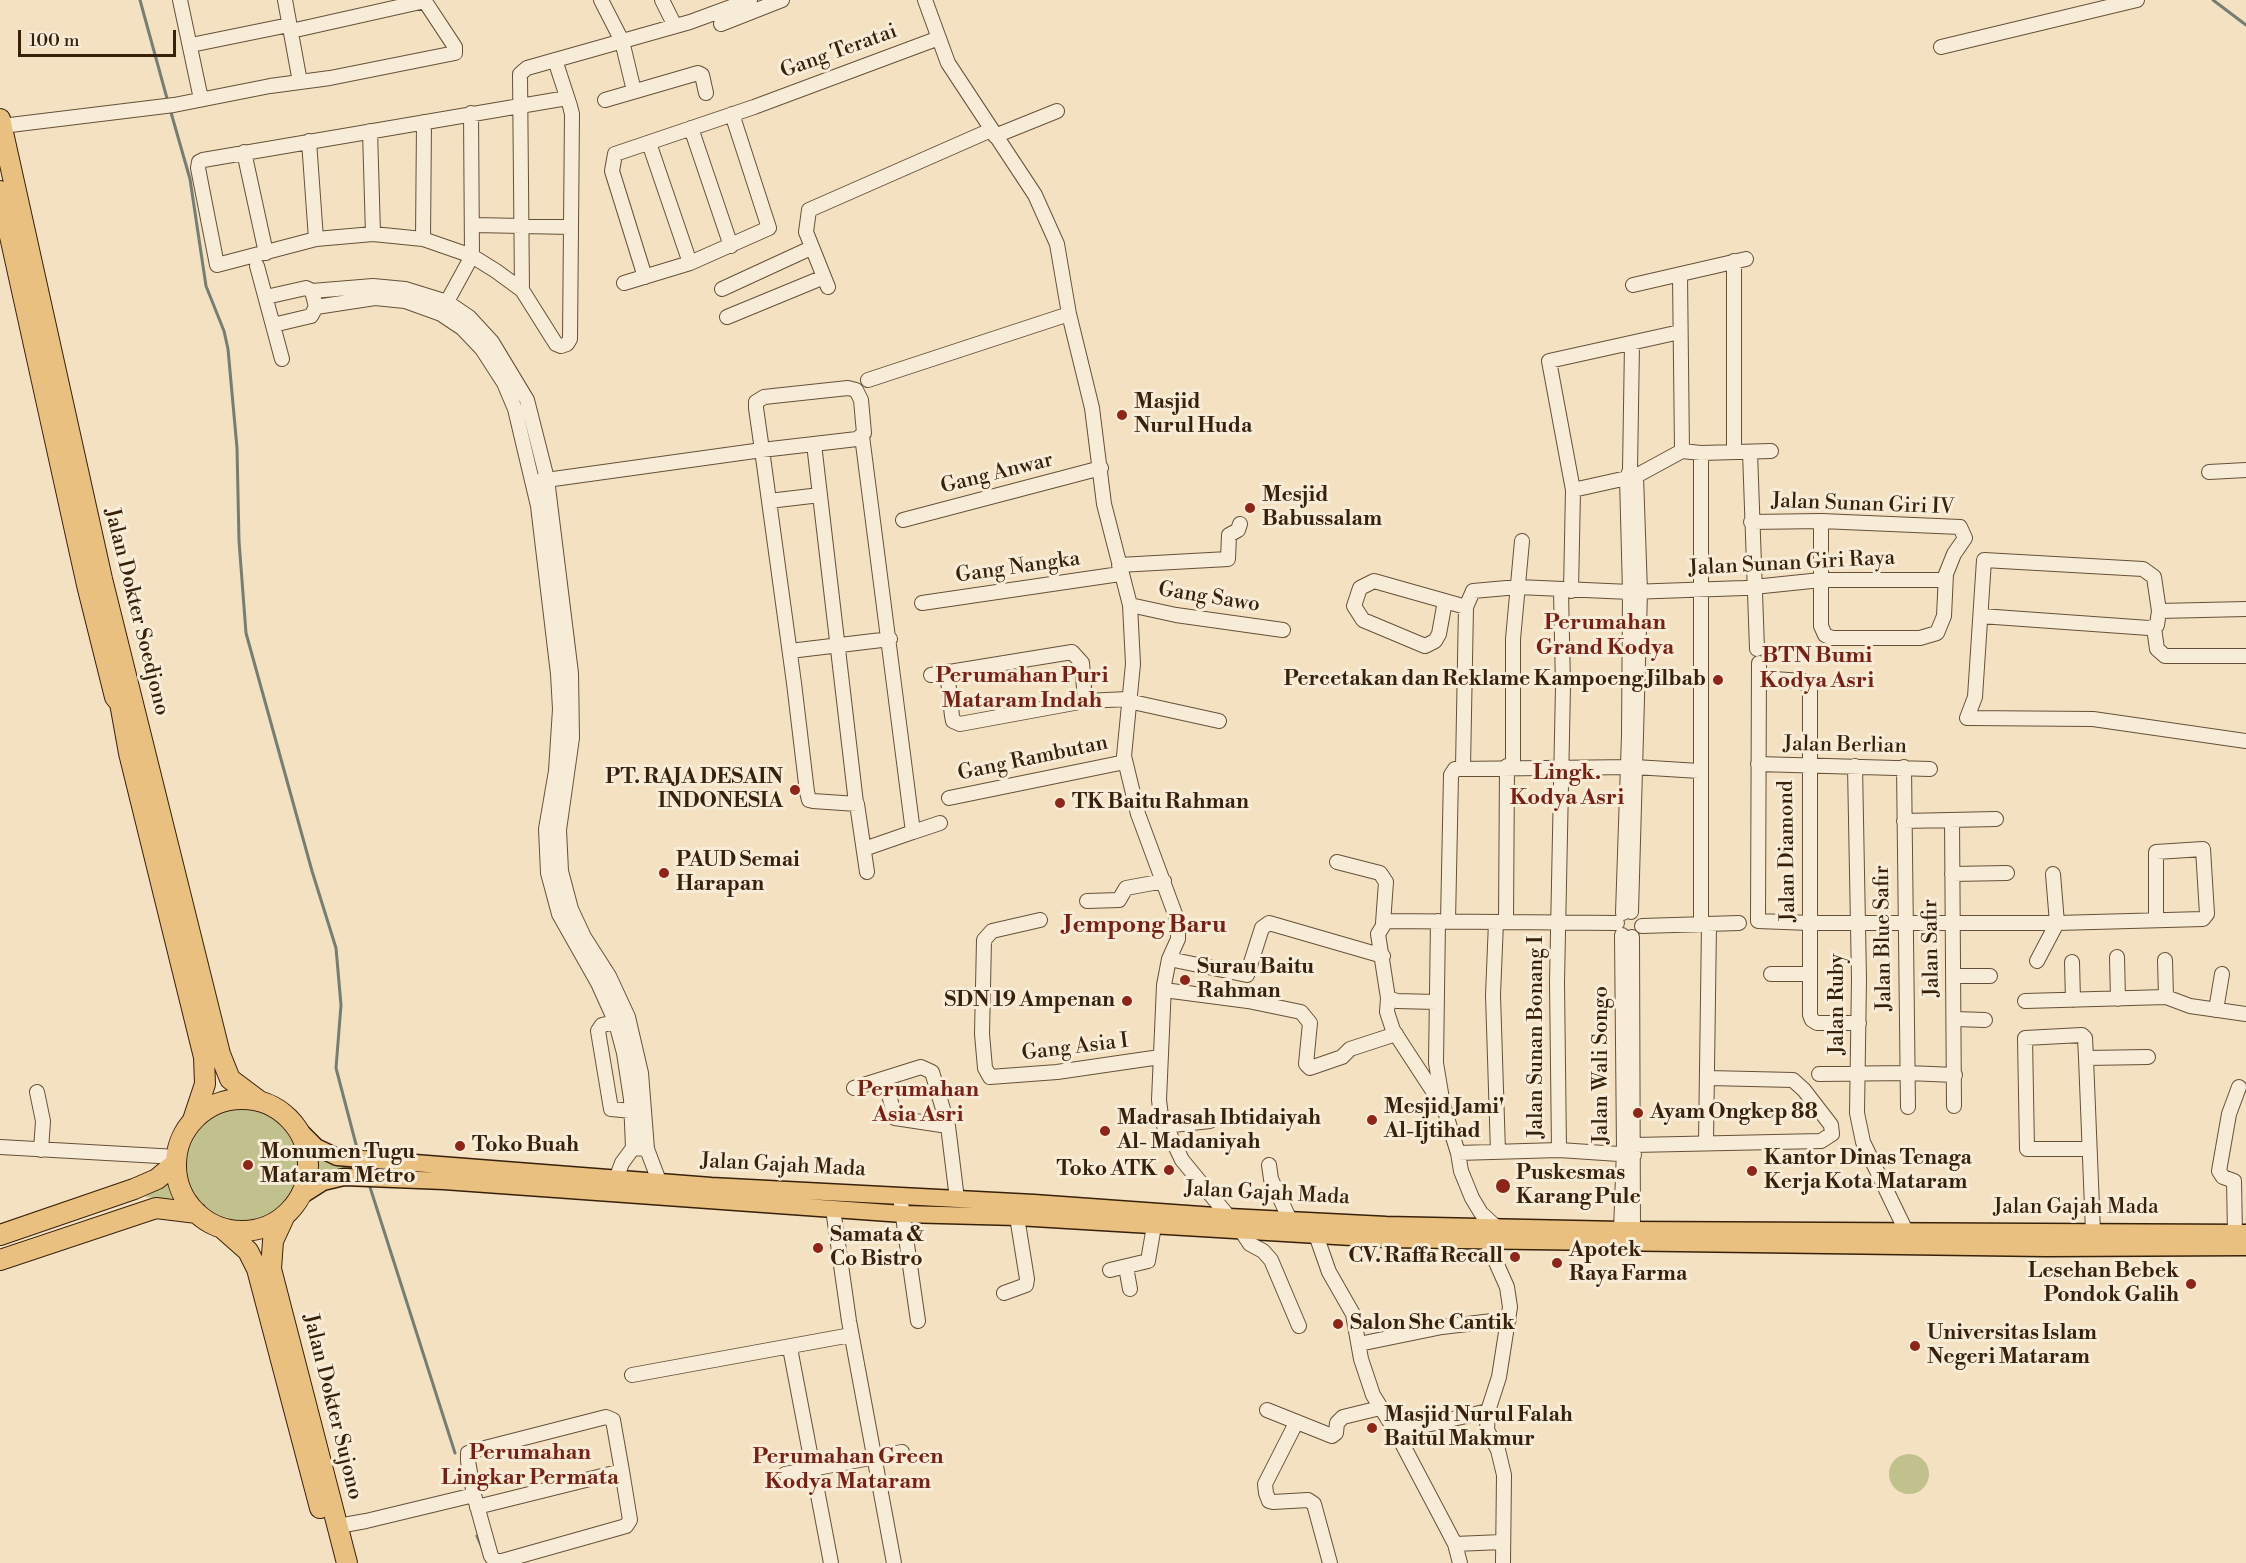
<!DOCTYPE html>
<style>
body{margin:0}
#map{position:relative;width:2246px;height:1563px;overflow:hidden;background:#f3e1c1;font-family:"Libre Bodoni",serif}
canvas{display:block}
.scale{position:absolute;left:18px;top:30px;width:158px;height:27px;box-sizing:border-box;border:3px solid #37210a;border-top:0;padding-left:8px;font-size:18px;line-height:21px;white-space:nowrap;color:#37210a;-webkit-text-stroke:4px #f7ecd7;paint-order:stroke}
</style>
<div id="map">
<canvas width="2246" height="1563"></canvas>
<div class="scale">100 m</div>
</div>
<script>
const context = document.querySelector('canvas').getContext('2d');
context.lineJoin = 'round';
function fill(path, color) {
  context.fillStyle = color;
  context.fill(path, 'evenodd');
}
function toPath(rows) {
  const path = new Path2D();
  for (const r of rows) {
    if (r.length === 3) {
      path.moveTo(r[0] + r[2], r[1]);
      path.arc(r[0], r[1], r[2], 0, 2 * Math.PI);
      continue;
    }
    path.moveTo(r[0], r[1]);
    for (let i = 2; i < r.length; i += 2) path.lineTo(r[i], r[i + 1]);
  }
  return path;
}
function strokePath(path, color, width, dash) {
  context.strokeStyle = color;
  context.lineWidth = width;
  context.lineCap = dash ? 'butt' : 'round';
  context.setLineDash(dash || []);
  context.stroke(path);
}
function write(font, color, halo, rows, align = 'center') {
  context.font = font + ' "Libre Bodoni",serif';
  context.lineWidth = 6;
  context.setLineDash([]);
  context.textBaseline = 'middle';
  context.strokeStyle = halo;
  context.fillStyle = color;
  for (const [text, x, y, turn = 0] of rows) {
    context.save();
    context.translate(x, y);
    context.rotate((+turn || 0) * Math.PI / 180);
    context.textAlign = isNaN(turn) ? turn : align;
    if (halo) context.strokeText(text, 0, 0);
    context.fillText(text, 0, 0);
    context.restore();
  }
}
fill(toPath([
 [242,1165,55],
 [317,1152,352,1165,351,1171,316,1182,319,1174],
 [169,1179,176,1199,145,1197],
 [1909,1474,20]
]), '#c1c18e');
strokePath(toPath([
 [140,0,168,102],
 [2213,0,2246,25],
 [170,109,190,179,206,286,224,331,228,349,237,448,239,541,246,633,312,871,336,948,341,1005,336,1068,358,1152],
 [369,1184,455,1453],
 [477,1536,483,1550]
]), '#757e74', 3);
const minor = toPath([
 [180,0,201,99],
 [285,0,300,82],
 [601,0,622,41,634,91],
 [662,0,675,26],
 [925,0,948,63,1035,195,1057,244,1069,314,1092,408,1104,504,1130,605,1133,664,1124,756,1138,814,1178,922,1178,939,1169,959,1164,985,1159,1100,1161,1116,1182,1160,1229,1217],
 [721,24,782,0],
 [291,31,425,1],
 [191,45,289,25],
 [1941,47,2137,0],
 [555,60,570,106,572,114,570,339,567,344,561,346,556,344,522,290,496,271,472,256,423,239,373,234,316,239,217,265,198,168,199,162,203,160,567,98],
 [605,100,698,73,702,75,706,93],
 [2,126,174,105,270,86,330,78,455,53,455,47,424,0],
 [691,128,731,246],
 [370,131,373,234],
 [995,136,1057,111],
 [309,141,316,239],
 [649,143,690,263],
 [244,152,266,253],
 [474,225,571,227],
 [423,239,424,122],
 [1734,261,1734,452],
 [257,266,282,359],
 [1680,275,1682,451],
 [645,277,612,171,615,154,754,107,939,38],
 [624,283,690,263,769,228,732,114],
 [1633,285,1746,259],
 [828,287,806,232,809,210,991,130],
 [722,289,811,248],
 [522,290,520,74,527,68,690,22,750,0],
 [312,291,373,286,405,289,447,302,469,317,492,342,527,400,547,479,571,673,572,738,559,830,561,871,571,909,584,937,609,976,628,1017,641,1073,647,1149],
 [266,297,306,288,312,291,316,307,311,316,273,325],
 [316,307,375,298,405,301,441,314,462,328,482,349,504,383,515,409,538,506,558,674,560,709,556,771,546,829,548,873,559,914,598,983,616,1023,624,1053,631,1099,633,1148],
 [443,309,472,256,471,113],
 [727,317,824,277],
 [868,380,1069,314],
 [862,436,913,832,864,849],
 [814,444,856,803],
 [1750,452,1757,649],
 [1630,470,1632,344],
 [2209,472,2246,470],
 [539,481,762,450,857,439,864,433,861,400,856,390,848,388,764,397,756,402,756,408,762,450,794,683,807,792,809,800,813,801,857,804,867,872],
 [1573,490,1636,476,1682,451,1701,453,1771,451],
 [769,501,820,495],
 [903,520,1101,468],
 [1751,522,1821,521,1960,527,1965,538,1954,554,1946,574,1944,616,1937,633,1920,638,1832,638,1825,635,1821,626,1821,521],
 [1119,565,1228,559,1229,535,1238,530,1240,524],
 [1571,591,1573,490,1549,361,1680,332],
 [1445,601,1439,634,1435,641,1425,646,1363,620,1354,606,1360,588,1374,581,1466,607],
 [922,603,1120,574],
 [1130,605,1176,615,1283,630],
 [2159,611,2246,609],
 [2154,628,2157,649,2165,656,2246,656],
 [790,651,890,639],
 [1759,663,1758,921,1810,923,2057,923,2203,919,2207,914,2203,849,2156,852,2156,918],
 [947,671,952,716,953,721,960,724,1085,701,1128,699],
 [931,675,1072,652,1082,663,1085,701],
 [1759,678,1803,681,1810,689,1810,1015,1812,1020,1817,1023,1859,1023],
 [1128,701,1219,721],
 [1967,718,1975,697,1984,560,2143,569,2154,577,2159,611,2157,625,2149,628,1981,616],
 [1967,718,2093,719,2246,741],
 [1758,764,1930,769],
 [1513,766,1513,639,1522,541],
 [1855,766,1859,979,1857,1113,1863,1142,1906,1231],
 [1463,767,1466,607,1473,591,1518,587,1630,592,1744,588,1821,580,1945,580],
 [1904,767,1908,1107],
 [949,798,1125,762],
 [1952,820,1954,1106],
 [1904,821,1996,819],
 [913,832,940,823],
 [1337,862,1380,873,1386,882,1383,923],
 [1952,874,2007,873],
 [1087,901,1119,900,1126,888,1164,881],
 [1623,913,1629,735,1630,592,1627,478,1630,470,1636,476,1640,592,1631,912],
 [1040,920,992,931,984,940,982,1034,985,1068,990,1077,1057,1072,1160,1057],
 [1438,921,1436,1063,1443,1105,1458,1153,1559,1150,1634,1155],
 [1448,921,1451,775,1455,769,1635,767,1699,771],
 [1506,921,1507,766],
 [1496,922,1493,995,1498,1152],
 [1701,924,1701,453],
 [1642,926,1739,923],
 [1632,937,1633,1230],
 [2117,957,2118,999],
 [1169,959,1247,975,1262,928,1269,923,1383,956],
 [2165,960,2166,997],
 [2037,961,2057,923,2053,874],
 [2072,962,2073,1000],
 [1771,974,1810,974],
 [1953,976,1990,976],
 [1164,990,1248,1001,1301,1012,1310,1023,1306,1064,1310,1068,1342,1057,1350,1049,1396,1034],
 [1388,998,1387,1012,1393,1030,1438,1099],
 [2025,1001,2166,997,2190,1006,2246,1014],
 [1436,1002,1397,1001,1388,998,1378,934,1386,921,1617,923],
 [2216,1010,2222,974],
 [1955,1019,1985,1020],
 [623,1020,602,1025,598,1031,611,1109,632,1111],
 [2086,1058,2085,1038,2082,1035,2025,1038,2027,1149,2089,1149],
 [1819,1074,1908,1073,1955,1075],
 [885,1079,895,1118,948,1126],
 [854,1088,921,1067,932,1072,948,1126,957,1199],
 [37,1092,43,1121,41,1150],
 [1164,1126,1210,1121],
 [1706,1143,1709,924],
 [1634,1145,1821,1141,1832,1134,1831,1125,1804,1090,1793,1080,1709,1078],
 [0,1147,177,1157],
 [1559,1150,1557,982,1563,686,1561,591],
 [1458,1153,1461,1171,1472,1198,1481,1213,1495,1226],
 [1269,1165,1271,1179,1290,1220],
 [616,1179,622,1163,633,1148,647,1149,659,1181],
 [900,1196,918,1321],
 [833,1209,849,1321,894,1563],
 [1621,1230,1624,1150,1622,935],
 [1242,1232,1250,1244,1263,1251,1271,1260,1299,1326],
 [2093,1232,2086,1058,2148,1057],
 [2235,1233,2234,1181,2223,1177,2219,1171,2229,1114,2239,1087],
 [1316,1235,1329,1272,1353,1314,1361,1359,1373,1395,1396,1432,1444,1523,1455,1544,1460,1563],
 [1487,1242,1507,1287,1510,1307,1499,1377,1488,1411,1487,1430,1498,1450,1504,1475,1503,1563],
 [1126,1267,1130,1289],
 [1110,1270,1148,1261,1154,1226],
 [1004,1293,1026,1285,1027,1279,1017,1217],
 [1359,1344,1442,1327,1509,1319],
 [790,1348,831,1563],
 [632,1375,851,1335],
 [1267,1410,1332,1436,1336,1433,1337,1423,1343,1417,1380,1408],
 [1296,1423,1265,1484,1266,1493,1269,1501,1273,1502,1308,1500,1314,1504,1330,1563],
 [1396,1432,1488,1411],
 [785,1474,902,1452],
 [474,1495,468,1461,468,1453,473,1451,606,1417,613,1420,622,1471,477,1507],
 [338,1526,366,1521,474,1495,491,1556,495,1561,502,1561,626,1526,630,1520,622,1471],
 [1455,1544,1502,1542]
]);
const major = toPath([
 [298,1129,316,1147,337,1157,711,1186,1034,1203,1229,1217,1386,1225,1621,1230,2246,1233],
 [301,1196,323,1182,344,1177,444,1181,903,1214,1017,1217,1385,1239,2046,1248,2246,1247]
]);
const highway = toPath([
 [0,119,102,579,220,1054,230,1079,258,1100],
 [0,191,87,585,115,697,120,703,129,753,204,1057,205,1084,193,1120],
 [242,1165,66],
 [285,1215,273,1241,271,1269,347,1563],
 [222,1228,248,1251,257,1269,320,1508],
 [0,1235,134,1189,157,1179,176,1163],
 [0,1260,156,1208,197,1213]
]);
strokePath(minor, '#665138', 16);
strokePath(major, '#37210a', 19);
strokePath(highway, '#37210a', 22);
strokePath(minor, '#f7ecd7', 14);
strokePath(major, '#eac080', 16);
strokePath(highway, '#eac080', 20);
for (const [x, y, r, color] of [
 [1122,415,6,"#8f2418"],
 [1250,508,6,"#8f2418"],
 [1718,680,6,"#8f2418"],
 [795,790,6,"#8f2418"],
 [1060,803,6,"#8f2418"],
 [664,873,6,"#8f2418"],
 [1185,980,6,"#8f2418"],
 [1127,1001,6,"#8f2418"],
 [1638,1113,6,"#8f2418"],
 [1372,1120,6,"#8f2418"],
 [1105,1131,6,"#8f2418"],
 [460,1146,6,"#8f2418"],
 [248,1165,6,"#8f2418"],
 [1169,1170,6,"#8f2418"],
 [1752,1171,6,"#8f2418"],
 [1503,1186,8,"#8f2418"],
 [818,1248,6,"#8f2418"],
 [1515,1257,6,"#8f2418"],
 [1557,1263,6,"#8f2418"],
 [2191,1284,6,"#8f2418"],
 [1338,1324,6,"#8f2418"],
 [1915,1346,6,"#8f2418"],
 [1372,1428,6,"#8f2418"]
]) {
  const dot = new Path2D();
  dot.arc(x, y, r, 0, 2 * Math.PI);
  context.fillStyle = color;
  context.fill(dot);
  strokePath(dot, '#f7ecd7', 2);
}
write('21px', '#37210a', '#f7ecd7', [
 ["Gang Teratai",839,52,-20],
 ["Gang Anwar",997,474,-14],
 ["Jalan Sunan Giri IV",1863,505,2],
 ["Jalan Sunan Giri Raya",1792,564,-3],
 ["Gang Nangka",1018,568,-8],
 ["Gang Sawo",1209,598,9],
 ["Jalan Dokter Soedjono",136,612,76],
 ["Jalan Berlian",1845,746,1],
 ["Gang Rambutan",1033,759,-12],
 ["Jalan Diamond",1788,851,-91],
 ["Jalan Blue Safir",1884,938,-91],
 ["Jalan Safir",1932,948,-91],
 ["Jalan Ruby",1838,1004,-90],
 ["Jalan Sunan Bonang I",1537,1037,-90],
 ["Gang Asia I",1075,1048,-7],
 ["Jalan Wali Songo",1602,1065,-90],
 ["Jalan Gajah Mada",783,1166,3],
 ["Jalan Gajah Mada",1267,1194,3],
 ["Jalan Gajah Mada",2076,1208],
 ["Jalan Dokter Sujono",332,1407,76]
]);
write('bold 21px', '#37210a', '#f7ecd7', [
 ["Masjid",1134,403],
 ["Nurul Huda",1134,427],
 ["Mesjid",1262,496],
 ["Babussalam",1262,520],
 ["Percetakan dan Reklame Kampoeng Jilbab",1706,680,"right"],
 ["PT. RAJA DESAIN",783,778,"right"],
 ["INDONESIA",783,802,"right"],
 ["TK Baitu Rahman",1072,803],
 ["PAUD Semai",676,861],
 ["Harapan",676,885],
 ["Surau Baitu",1197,968],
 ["Rahman",1197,992],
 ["SDN 19 Ampenan",1115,1001,"right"],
 ["Mesjid Jami'",1384,1108],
 ["Al-Ijtihad",1384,1132],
 ["Ayam Ongkep 88",1650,1113],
 ["Madrasah Ibtidaiyah",1117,1119],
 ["Al- Madaniyah",1117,1143],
 ["Toko Buah",472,1146],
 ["Monumen Tugu",260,1153],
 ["Mataram Metro",260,1177],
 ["Kantor Dinas Tenaga",1764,1159],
 ["Kerja Kota Mataram",1764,1183],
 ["Toko ATK",1157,1170,"right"],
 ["Puskesmas",1516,1174],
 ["Karang Pule",1516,1198],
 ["Samata &",830,1236],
 ["Co Bistro",830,1260],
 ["Apotek",1569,1251],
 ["Raya Farma",1569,1275],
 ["CV. Raffa Recall",1503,1257,"right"],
 ["Lesehan Bebek",2179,1272,"right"],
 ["Pondok Galih",2179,1296,"right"],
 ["Salon She Cantik",1350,1324],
 ["Universitas Islam",1927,1334],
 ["Negeri Mataram",1927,1358],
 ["Masjid Nurul Falah",1384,1416],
 ["Baitul Makmur",1384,1440]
], 'left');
write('bold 22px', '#7a1f14', '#f7ecd7', [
 ["Perumahan",1605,624],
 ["Grand Kodya",1605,649],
 ["BTN Bumi",1817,657],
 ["Kodya Asri",1817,682],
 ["Perumahan Puri",1022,677],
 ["Mataram Indah",1022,702],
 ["Lingk.",1567,774],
 ["Kodya Asri",1567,799],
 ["Perumahan",918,1091],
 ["Asia Asri",918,1116],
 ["Perumahan",530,1454],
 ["Lingkar Permata",530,1479],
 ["Perumahan Green",848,1458],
 ["Kodya Mataram",848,1483]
]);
write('bold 24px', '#7a1f14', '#f7ecd7', [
 ["Jempong Baru",1145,926]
]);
</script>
